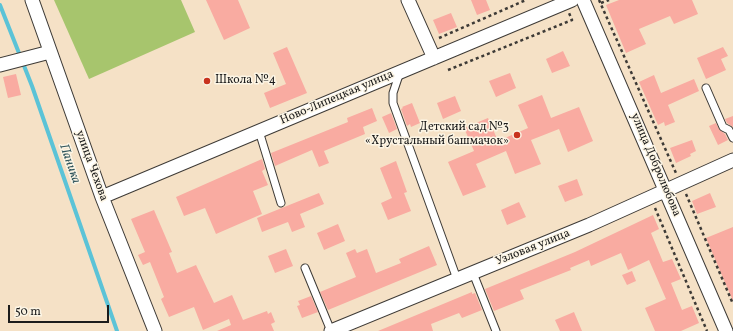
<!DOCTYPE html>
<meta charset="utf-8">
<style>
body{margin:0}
#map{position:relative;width:733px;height:331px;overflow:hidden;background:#f5e1c6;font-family:Vollkorn,serif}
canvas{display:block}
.scale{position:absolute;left:8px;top:305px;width:101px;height:18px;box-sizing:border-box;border:2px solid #1c1c1c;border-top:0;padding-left:5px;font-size:12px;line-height:14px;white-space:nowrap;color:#1c1c1c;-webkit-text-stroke:3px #fcf5e5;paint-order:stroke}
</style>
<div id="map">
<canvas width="733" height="331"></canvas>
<div class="scale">50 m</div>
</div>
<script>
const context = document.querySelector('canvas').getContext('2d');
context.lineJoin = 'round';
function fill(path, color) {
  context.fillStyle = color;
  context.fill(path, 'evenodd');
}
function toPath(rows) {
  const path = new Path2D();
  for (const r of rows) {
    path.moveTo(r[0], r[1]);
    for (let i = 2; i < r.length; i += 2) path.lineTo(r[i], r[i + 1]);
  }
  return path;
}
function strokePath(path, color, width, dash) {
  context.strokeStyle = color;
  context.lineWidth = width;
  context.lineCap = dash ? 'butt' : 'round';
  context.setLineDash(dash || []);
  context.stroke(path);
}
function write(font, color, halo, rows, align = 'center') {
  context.font = font + ' Vollkorn,serif';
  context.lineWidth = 3;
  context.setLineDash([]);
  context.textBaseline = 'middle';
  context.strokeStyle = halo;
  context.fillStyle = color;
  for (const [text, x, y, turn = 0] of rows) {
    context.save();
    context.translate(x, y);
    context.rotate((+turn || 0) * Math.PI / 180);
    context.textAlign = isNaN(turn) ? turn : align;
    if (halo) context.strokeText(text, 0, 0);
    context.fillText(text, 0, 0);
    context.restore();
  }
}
fill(toPath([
 [54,0,181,0,195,32,89,79]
]), '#a7c56d');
strokePath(toPath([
 [0,5,32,86,117,331]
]), '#5bc3d7', 4);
fill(toPath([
 [206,0,238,0,250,28,224,40],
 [471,0,486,0,490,10,477,15],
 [619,0,692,0,698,14,674,24,670,16,639,29,646,44,626,53,606,5],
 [451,13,457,27,439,34,433,20],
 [287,47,307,93,270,108,264,93,286,84,273,53],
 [723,47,728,56,721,59,726,70,706,79,697,58],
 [563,51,570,66,552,73,546,59],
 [510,73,516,88,496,97,489,81],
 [16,74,21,95,8,98,3,77],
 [654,75,661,93,694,79,699,91,668,105,675,122,665,126,664,122,658,125,639,82],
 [542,95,551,118,579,107,593,141,568,152,559,129,531,140,541,164,515,174,506,151,476,164,486,187,463,196,448,162,474,151,464,128,488,118,498,141,528,128,518,105],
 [455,96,461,111,443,119,437,103],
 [412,103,420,123,411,127,410,124,407,126,401,109,403,108,402,107],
 [372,108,377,121,363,127,365,134,324,151,329,163,319,167,312,150,275,166,271,153,348,122,347,118],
 [391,113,397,129,389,133,382,117],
 [733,116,733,127,727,123,725,119],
 [716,123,719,129,725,134,728,140,718,145,709,126],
 [692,140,696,151,690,154,691,156,676,163,670,148],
 [262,159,265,169,262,171,268,185,253,191,262,214,216,234,205,208,184,216,176,197],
 [396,161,407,192,404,193,411,211,388,220,381,203,392,198,380,168],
 [577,179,583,195,565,202,558,186],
 [319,193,324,204,300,214,305,227,292,232,288,222,262,232,257,218],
 [710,193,716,207,697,214,692,201],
 [519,202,526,217,507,225,501,210],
 [154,210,172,252,169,253,177,273,196,265,214,303,232,295,243,320,267,311,268,314,271,312,275,322,271,324,274,331,217,331,231,325,229,319,203,330,194,307,169,317,161,299,164,297,150,262,143,265,138,255,145,252,131,219],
 [653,215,659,229,651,233,663,262,672,259,681,279,671,283,682,310,692,306,699,323,681,331,655,331,645,308,666,299,649,260,628,270,621,253,591,266,589,260,570,268,571,270,520,290,524,299,494,311,485,289,575,252],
 [338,224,345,241,324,250,317,233],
 [733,227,733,301,706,238],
 [429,246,437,265,328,310,320,292,356,277,346,253,355,249,357,253,367,249,376,273,401,263,399,259],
 [286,249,293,266,275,273,268,256],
 [632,271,636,281,627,285,622,275],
 [472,292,472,294,475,293,482,310,462,318,459,313,431,324,433,331,378,331],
 [311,296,318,312,302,318,297,306,300,305,298,301],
 [574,312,582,331,560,331,555,320]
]), '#f9aba1');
const service = toPath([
 [400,72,393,93,393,103,457,279],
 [706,88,723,127,729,130,733,138],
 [259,131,281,203],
 [305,268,331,331],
 [473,273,496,331]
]);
const minor = toPath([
 [32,0,102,197,155,331],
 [408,0,434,58],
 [583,0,726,331],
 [0,65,50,52],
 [102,197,572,0],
 [331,331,589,225,733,160]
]);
strokePath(service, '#3d3a36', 9);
strokePath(minor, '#3d3a36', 15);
strokePath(toPath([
 [599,0,676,173],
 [601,3,609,0],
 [439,38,526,0],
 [448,70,572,20,569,13],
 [686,194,733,304],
 [655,208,707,331]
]), '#3d3a36', 2.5, [3, 3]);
strokePath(service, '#fff', 7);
strokePath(minor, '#fff', 13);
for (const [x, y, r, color] of [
 [207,81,4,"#c8321e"],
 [517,135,4,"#c8321e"]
]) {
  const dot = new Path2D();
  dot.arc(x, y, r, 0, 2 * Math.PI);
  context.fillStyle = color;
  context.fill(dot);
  strokePath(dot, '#fcf5e5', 1.5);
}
write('12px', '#1c1c1c', '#fcf5e5', [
 ["Школа №4",215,81],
 ["Детский сад №3",509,128,"right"],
 ["«Хрустальный башмачок»",509,142,"right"]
], 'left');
write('12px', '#1c1c1c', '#fcf5e5', [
 ["Ново-Липецкая улица",337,98,-23],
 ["улица Добролюбова",655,165,67],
 ["улица Чехова",91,166,70],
 ["Узловая улица",533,248,-22]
]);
write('italic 13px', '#32565d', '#fcf5e5', [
 ["Паника",69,164,71]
]);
</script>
